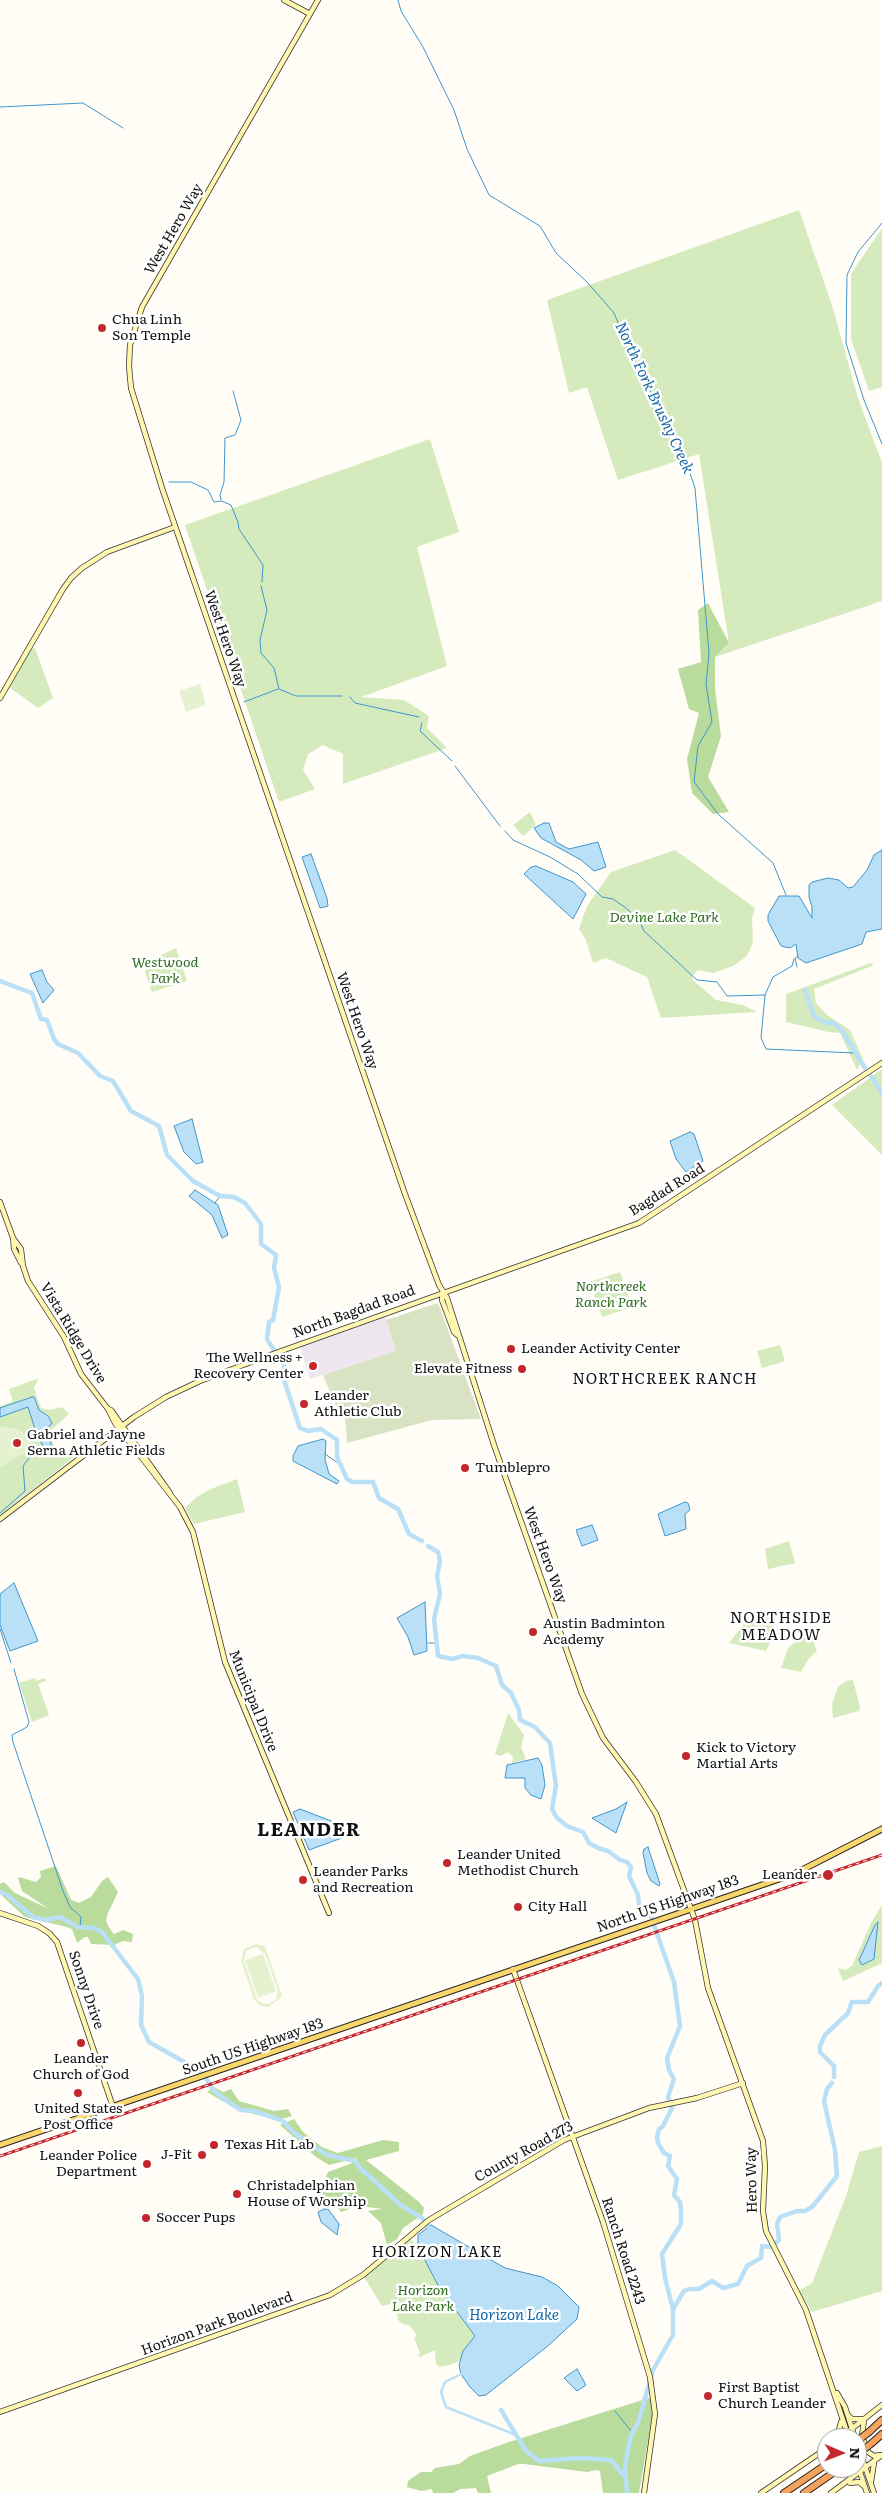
<!DOCTYPE html>
<style>
body{margin:0}
#map{position:relative;width:882px;height:2493px;overflow:hidden;background:#fffdf5;font-family:Literata,serif}
canvas{display:block}
.north{position:absolute;left:817px;top:2428px;width:50px;height:50px;box-sizing:border-box;background:#fff;border:1px solid #a0a0a0;border-radius:50%;rotate:91deg;font-size:14px;font-weight:700;line-height:20px;text-align:center;color:#111}
.north::after{content:'';display:block;margin:auto;width:18px;height:22px;background:#c4262e;clip-path:polygon(50% 0,100% 100%,50% 72%,0 100%)}
</style>
<div id="map">
<canvas width="882" height="2493"></canvas>
<div class="north">N</div>
</div>
<script>
const context = document.querySelector('canvas').getContext('2d');
context.lineJoin = 'round';
function fill(path, color) {
  context.fillStyle = color;
  context.fill(path, 'evenodd');
}
function toPath(rows) {
  const path = new Path2D();
  for (const r of rows) {
    path.moveTo(r[0], r[1]);
    for (let i = 2; i < r.length; i += 2) path.lineTo(r[i], r[i + 1]);
  }
  return path;
}
function strokePath(path, color, width, dash) {
  context.strokeStyle = color;
  context.lineWidth = width;
  context.lineCap = dash ? 'butt' : 'round';
  context.setLineDash(dash || []);
  context.stroke(path);
}
function write(font, color, halo, rows, align = 'center') {
  context.font = font + ' Literata,serif';
  context.lineWidth = 5;
  context.setLineDash([]);
  context.textBaseline = 'middle';
  context.strokeStyle = halo;
  context.fillStyle = color;
  for (const [text, x, y, turn = 0] of rows) {
    context.save();
    context.translate(x, y);
    context.rotate((+turn || 0) * Math.PI / 180);
    context.textAlign = isNaN(turn) ? turn : align;
    if (halo) context.strokeText(text, 0, 0);
    context.fillText(text, 0, 0);
    context.restore();
  }
}
fill(toPath([
 [384,1314,396,1351,310,1379,299,1344]
]), '#eee6ef');
fill(toPath([
 [799,210,832,305,858,398,882,463,882,601,715,657,729,643,699,454,618,480,587,387,569,393,547,300],
 [882,228,882,387,869,391,851,339,851,274],
 [430,439,459,532,417,547,447,666,361,697,404,700,429,716,427,728,447,748,343,784,343,754,323,745,308,754,303,770,315,789,279,802,185,525],
 [35,648,53,698,38,708,9,687,30,649],
 [530,812,536,825,523,836,513,825],
 [675,850,755,908,752,919,753,942,747,956,733,966,713,973,698,970,692,976,693,980,716,1000,743,1005,757,1012,661,1018,647,977,606,958,593,963,586,940,579,929,587,906,611,872],
 [176,948,187,981,152,992,145,972,155,958],
 [871,963,874,965,814,989,816,1003,827,1015,850,1030,863,1059,857,1070,840,1033,828,1032,786,1022,786,994],
 [882,1069,882,1155,832,1105],
 [620,1272,632,1307,602,1317,590,1282],
 [780,1345,785,1361,762,1368,757,1351],
 [39,1378,34,1388,41,1408,50,1410,62,1407,69,1414,49,1432,56,1451,73,1458,0,1515,0,1406,13,1401,9,1389],
 [237,1479,245,1512,194,1524,185,1508,198,1496,211,1489],
 [789,1541,795,1563,768,1569,765,1549],
 [769,1614,775,1632,766,1651,729,1643,743,1625],
 [811,1636,817,1651,809,1658,801,1672,781,1668,788,1648,797,1640],
 [35,1678,36,1681,45,1678,46,1681,38,1684,49,1715,32,1722,19,1683],
 [853,1680,860,1707,859,1711,833,1718,832,1704,838,1687,846,1681],
 [508,1713,524,1735,521,1747,526,1759,512,1763,513,1757,508,1752,500,1756,495,1754],
 [882,1905,882,1963,843,1981,838,1968,845,1970,852,1966,871,1923],
 [882,2146,882,2291,812,2312,799,2291,812,2283,846,2196,859,2152],
 [411,2238,414,2243,421,2244,481,2336,465,2358,450,2365,440,2367,436,2364,435,2350,420,2357,418,2356,420,2353,414,2338,417,2335,409,2325,403,2324,398,2320,394,2303,382,2306,364,2277]
]), '#d5ebbd');
fill(toPath([
 [708,603,729,643,715,657,715,689,721,736,708,777,729,812,713,814,692,793,687,759,699,713,689,709,678,669,701,662,698,610],
 [56,1866,71,1900,79,1903,91,1897,102,1881,108,1877,118,1892,108,1913,106,1920,108,1926,114,1934,123,1930,133,1934,132,1942,123,1941,114,1945,91,1944,88,1937,85,1937,77,1943,72,1929,67,1927,25,1917,0,1894,0,1884,4,1882,15,1893,49,1909,22,1891,18,1878,19,1877,36,1882,41,1877,40,1871],
 [214,2087,223,2092,231,2089,239,2101,274,2111,288,2109,292,2116,278,2120,238,2110,207,2092],
 [294,2119,303,2132,322,2147,338,2153,383,2140,399,2142,399,2151,366,2160,418,2201,424,2208,423,2214,403,2228,397,2239,387,2245,381,2223,368,2211,382,2209,360,2206,354,2198,350,2198,349,2202,352,2208,341,2212,338,2208,320,2203,317,2197,328,2172,352,2163,357,2158,329,2165,316,2157,280,2125],
 [652,2397,654,2405,639,2493,603,2493,600,2471,597,2470,587,2472,524,2464,518,2464,487,2476,491,2493,478,2493,476,2488,460,2489,453,2493,433,2493,432,2489,421,2491,407,2487,408,2481,421,2472,431,2472,435,2468,459,2464,470,2456,506,2443]
]), '#b9dc9c');
fill(toPath([
 [438,1303,481,1419,432,1420,347,1443,345,1416,336,1406,323,1375,396,1351,386,1320]
]), '#d9e3c4');
fill(toPath([
 [200,684,206,705,186,712,179,691],
 [0,1427,14,1428,22,1432,36,1447,0,1467],
 [256,1944,265,1946,282,1996,269,2007,261,2006,254,2000,241,1961,244,1949],
 [256,1947,265,1954,278,1991,276,1999,269,2004,262,2003,257,1999,244,1961,246,1951],
 [263,1954,276,1991,258,1998,245,1960]
]), '#e6f2cf');
const water = toPath([
 [544,823,549,823,556,842,569,849,598,842,606,867,594,871,581,860,541,838,534,828,544,823],
 [882,850,882,929,866,932,862,944,806,963,798,958,796,944,790,948,781,946,768,921,768,915,779,896,799,896,812,918,812,907,809,897,809,885,812,882,828,878,839,880,848,888,853,887,867,870,874,855,882,850],
 [311,854,327,898,328,906,320,908,302,857,311,854],
 [536,866,573,882,586,894,573,919,524,874,531,867,536,866],
 [42,970,47,982,54,990,43,1003,30,974,42,970],
 [192,1119,203,1162,196,1164,184,1152,174,1126,192,1119],
 [690,1132,694,1134,703,1161,686,1172,676,1159,670,1141,690,1132],
 [195,1190,218,1205,228,1235,222,1238,212,1215,189,1196,195,1190],
 [32,1397,34,1397,39,1410,48,1416,52,1423,47,1429,52,1448,46,1451,37,1435,28,1407,0,1417,0,1408,32,1397],
 [323,1439,326,1441,325,1459,329,1474,339,1481,337,1484,293,1461,293,1456,298,1446,323,1439],
 [685,1502,688,1503,690,1510,685,1514,686,1529,665,1536,658,1514,685,1502],
 [592,1525,598,1540,582,1546,576,1530,592,1525],
 [14,1583,38,1641,10,1651,0,1625,0,1594,14,1583],
 [425,1602,427,1651,414,1655,408,1637,397,1618,425,1602],
 [538,1758,542,1765,545,1785,541,1799,531,1795,525,1788,525,1778,505,1778,507,1765,538,1758],
 [627,1802,616,1833,592,1818,616,1809,627,1802],
 [300,1809,339,1824,342,1838,309,1850,293,1812,300,1809],
 [648,1847,660,1884,659,1886,651,1881,647,1873,643,1853,644,1849,648,1847],
 [878,1922,874,1959,862,1965,859,1960,875,1925,878,1922],
 [324,2209,328,2209,339,2224,337,2235,321,2222,318,2212,324,2209],
 [431,2225,505,2268,542,2277,558,2286,579,2307,577,2319,549,2345,486,2395,479,2396,470,2387,461,2374,459,2365,463,2351,475,2336,440,2289,418,2247,418,2235,431,2225],
 [577,2369,586,2385,577,2391,564,2378,577,2369]
]);
fill(water, '#b9e0f7');
strokePath(water, '#3f96cf', 1);
strokePath(toPath([
 [398,0,401,11,423,47,454,110,467,149,489,195,540,226,556,253,587,282,614,313,630,352,684,456,695,488,709,653,706,684,712,722,698,746,694,782,718,814,773,863,786,895],
 [0,107,83,103,123,128],
 [882,223,858,252,847,275,846,343,864,400,882,444],
 [169,482,191,482,208,490,214,502,221,501,231,505,238,522,239,529,263,565,262,582],
 [221,500,220,495,224,482,225,438,235,435,241,420,233,391],
 [261,586,267,610,260,640,261,653,274,668,279,689,296,696,342,696],
 [350,697,355,703,419,717],
 [244,702,278,689],
 [422,723,420,731,452,761],
 [455,766,500,826],
 [505,831,513,840,550,857,578,874,602,897,613,899,626,908,639,920,644,931,697,980,717,982,727,996,765,995],
 [794,959,792,966,773,977,765,995,761,1038,766,1049,854,1053],
 [797,967,795,958,798,956],
 [215,1203,220,1196],
 [325,1454,338,1463],
 [0,1513,25,1491,23,1466,29,1458,44,1449],
 [0,1629,11,1663],
 [428,1643,438,1643],
 [14,1669,29,1722,27,1727,12,1735,13,1742,63,1891,70,1907,81,1917,80,1927],
 [552,1796,554,1796],
 [615,2411,632,2432]
]), '#3f96cf', 1);
strokePath(toPath([
 [463,2373,445,2382,441,2392,446,2407,516,2435]
]), '#b9e0f7', 2.5);
strokePath(toPath([
 [0,981,32,993,41,1019,47,1020,54,1039,58,1044,78,1053,100,1076,113,1081,131,1111,159,1126,167,1155,193,1181,220,1196,234,1197,245,1203,261,1224,261,1244,276,1255,274,1268,279,1287,273,1320,269,1322,267,1339,284,1365,284,1380,300,1428,308,1431,321,1429,337,1440,337,1457,347,1479,352,1482,373,1482,379,1498,398,1509,409,1534,422,1541],
 [805,990,814,1016,826,1023,834,1023,842,1031,865,1068],
 [871,1076,882,1093],
 [428,1546,438,1552,440,1561,437,1576,440,1594,434,1619,438,1656,452,1659,463,1656,478,1658,496,1666,502,1685,511,1693,519,1710,520,1720,535,1727,550,1743,556,1786,552,1809,557,1818,567,1826,583,1832,589,1843,598,1848,608,1851,620,1860,627,1862,631,1867,629,1876,638,1895,639,1906,650,1914,674,1982,680,2026,667,2058,669,2070,674,2079,668,2097,672,2108,663,2126,659,2129,657,2137,658,2143,664,2153,670,2156,668,2166,677,2179,674,2195,680,2202,681,2211,681,2224,662,2254,665,2278,673,2309,673,2335,653,2370,638,2423,631,2435,625,2465,627,2493],
 [0,1892,7,1895,33,1917,46,1920,60,1917,78,1927,94,1928,102,1932,138,1979,142,1996,141,2025,149,2042,202,2072,214,2091,233,2105,241,2110,254,2111,281,2120],
 [834,2077,834,2066,820,2052,820,2046,825,2035,848,2013,852,2002,868,2002,878,1986,882,1983],
 [284,2122,294,2133,327,2155,355,2161,359,2167,377,2183],
 [380,2186,399,2204,422,2218,431,2230],
 [673,2309,684,2291,689,2289,699,2289,712,2281,723,2288,738,2284,747,2266,761,2258,762,2246,771,2247,779,2240,777,2224,780,2217,797,2211,805,2211,812,2207,837,2176,835,2150,824,2101,827,2089,832,2083],
 [501,2410,526,2451,539,2461,580,2458,611,2460,625,2477]
]), '#b9e0f7', 4.5);
const secondary = toPath([
 [284,0,310,14],
 [318,0,142,307,130,345,129,366,131,388,162,488,405,1194,439,1285,447,1298,494,1445,582,1694,603,1738,636,1782,656,1814,695,1920,708,1988,763,2141,765,2166,763,2211,766,2231,806,2310,849,2438],
 [0,698,63,589,71,578,82,568,107,552,175,527],
 [0,1202,13,1238,14,1249,21,1263],
 [13,1238,21,1249,23,1266,28,1281,64,1337,81,1374,108,1409,111,1410,170,1493],
 [443,1292,442,1300,454,1332,457,1335],
 [108,1409,115,1423,180,1507,193,1532,225,1662,329,1913],
 [0,1519,134,1417,166,1397,200,1381,273,1354,639,1223,882,1063],
 [0,1913,38,1926,49,1933,57,1942,113,2107],
 [513,1969,603,2222,650,2377,655,2414,644,2493],
 [837,2393,845,2407,855,2438],
 [0,2412,330,2295,363,2275,429,2220,564,2140,649,2108,697,2098,743,2083],
 [848,2415,852,2419,863,2419],
 [864,2420,862,2436,868,2452,874,2456,880,2455],
 [837,2438,841,2422],
 [840,2438,882,2405],
 [857,2443,874,2493],
 [857,2463,867,2493],
 [871,2482,874,2463],
 [850,2483,859,2482,865,2487],
 [761,2493,827,2448],
 [831,2493,882,2455]
]);
const primary = toPath([
 [0,2145,794,1874,882,1829]
]);
const highway = toPath([
 [869,2432,882,2420],
 [872,2443,882,2434],
 [784,2493,827,2464],
 [804,2493,840,2468]
]);
strokePath(secondary, '#333', 6);
strokePath(primary, '#222', 7);
strokePath(highway, '#222', 8);
strokePath(secondary, '#fff6b0', 4.5);
strokePath(primary, '#f9d66b', 5);
strokePath(highway, '#f5a25d', 6);
const rail = toPath([
 [0,2156,882,1855]
]);
strokePath(rail, '#c4262e', 3);
strokePath(rail, '#fff', 1, [4]);
const highwayBridge = toPath([
 [857,2441,869,2432],
 [857,2455,872,2443]
]);
strokePath(highwayBridge, '#222', 8, []);
strokePath(highwayBridge, '#f5a25d', 6);
for (const [x, y, r, color] of [
 [102,328,5,"#c4262e"],
 [511,1349,5,"#c4262e"],
 [313,1366,5,"#c4262e"],
 [522,1369,5,"#c4262e"],
 [304,1404,5,"#c4262e"],
 [17,1443,5,"#c4262e"],
 [465,1468,5,"#c4262e"],
 [533,1632,5,"#c4262e"],
 [686,1756,5,"#c4262e"],
 [447,1863,5,"#c4262e"],
 [828,1875,6,"#c4262e"],
 [303,1880,5,"#c4262e"],
 [518,1907,5,"#c4262e"],
 [81,2043,5,"#c4262e"],
 [78,2093,5,"#c4262e"],
 [214,2145,5,"#c4262e"],
 [202,2155,5,"#c4262e"],
 [147,2164,5,"#c4262e"],
 [237,2194,5,"#c4262e"],
 [146,2218,5,"#c4262e"],
 [708,2396,5,"#c4262e"]
]) {
  const dot = new Path2D();
  dot.arc(x, y, r, 0, 2 * Math.PI);
  context.fillStyle = color;
  context.fill(dot);
  strokePath(dot, '#fff', 2);
}
write('14px', '#111', '#fff', [
 ["West Hero Way",174,229,-60],
 ["West Hero Way",225,639,71],
 ["West Hero Way",357,1021,71],
 ["Bagdad Road",667,1190,-32],
 ["North Bagdad Road",354,1312,-20],
 ["Vista Ridge Drive",73,1333,59],
 ["West Hero Way",545,1555,70],
 ["Municipal Drive",253,1701,68],
 ["North US Highway 183",668,1904,-19],
 ["Sonny Drive",86,1990,71],
 ["South US Highway 183",253,2047,-19],
 ["County Road 273",524,2152,-29],
 ["Hero Way",752,2180,-91],
 ["Ranch Road 2243",623,2251,72],
 ["Horizon Park Boulevard",217,2324,-20]
]);
write('14px', '#111', '#fff', [
 ["Chua Linh",112,320],
 ["Son Temple",112,336],
 ["Leander Activity Center",521,1349],
 ["The Wellness +",303,1358,"right"],
 ["Recovery Center",303,1374,"right"],
 ["Elevate Fitness",512,1369,"right"],
 ["Leander",314,1396],
 ["Athletic Club",314,1412],
 ["Gabriel and Jayne",27,1435],
 ["Serna Athletic Fields",27,1451],
 ["Tumblepro",475,1468],
 ["Austin Badminton",543,1624],
 ["Academy",543,1640],
 ["Kick to Victory",696,1748],
 ["Martial Arts",696,1764],
 ["Leander United",457,1855],
 ["Methodist Church",457,1871],
 ["Leander Parks",313,1872],
 ["and Recreation",313,1888],
 ["Leander",817,1875,"right"],
 ["City Hall",528,1907],
 ["Leander",81,2059,"center"],
 ["Church of God",81,2075,"center"],
 ["United States",78,2109,"center"],
 ["Post Office",78,2125,"center"],
 ["Texas Hit Lab",224,2145],
 ["J-Fit",192,2155,"right"],
 ["Leander Police",137,2156,"right"],
 ["Department",137,2172,"right"],
 ["Christadelphian",247,2186],
 ["House of Worship",247,2202],
 ["Soccer Pups",156,2218],
 ["First Baptist",718,2388],
 ["Church Leander",718,2404]
], 'left');
write('italic 14px', '#2f6b1f', '#fff', [
 ["Devine Lake Park",664,918],
 ["Westwood",165,963],
 ["Park",165,979],
 ["Northcreek",611,1287],
 ["Ranch Park",611,1303],
 ["Horizon",423,2291],
 ["Lake Park",423,2307]
]);
write('italic 15px', '#1768a6', '#fff', [
 ["North Fork Brushy Creek",654,398,65],
 ["Horizon Lake",514,2316]
]);
context.letterSpacing = '1px';
write('15px', '#111', '#fff', [
 ["NORTHCREEK RANCH",665,1380],
 ["NORTHSIDE",781,1619],
 ["MEADOW",781,1636],
 ["HORIZON LAKE",437,2253]
]);
context.letterSpacing = '0px';
context.letterSpacing = '1px';
write('bold 19px', '#111', '#fff', [
 ["LEANDER",309,1830]
]);
context.letterSpacing = '0px';
</script>
